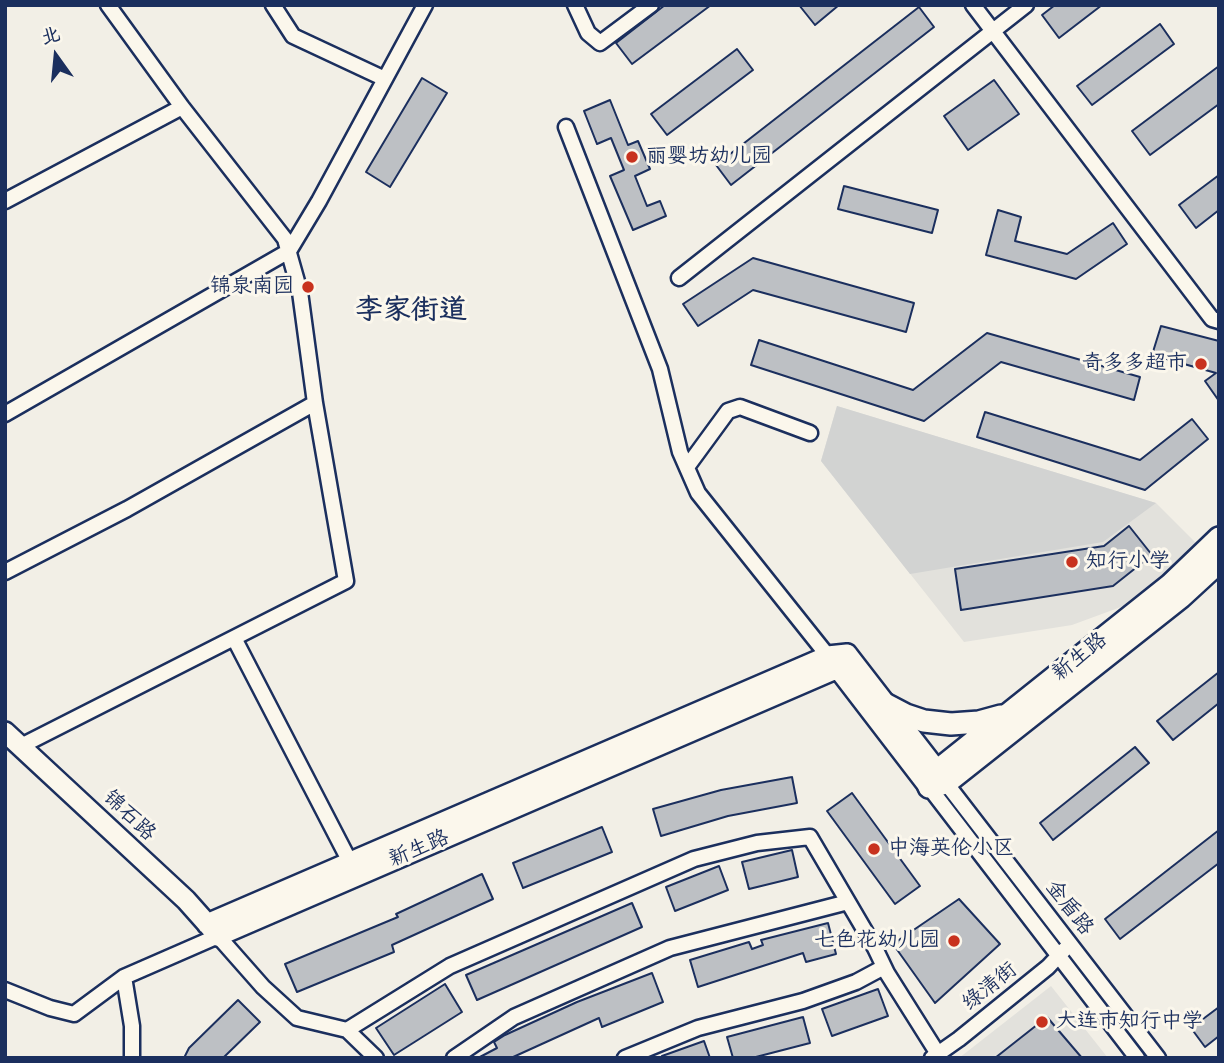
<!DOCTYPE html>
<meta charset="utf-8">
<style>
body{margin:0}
#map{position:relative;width:1224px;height:1063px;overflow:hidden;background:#f2efe6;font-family:Sriracha,"LXGW WenKai TC",sans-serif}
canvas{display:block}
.frame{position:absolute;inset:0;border:7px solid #1b2f5e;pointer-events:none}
.north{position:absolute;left:21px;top:21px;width:70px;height:70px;-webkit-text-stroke:5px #fbf7ec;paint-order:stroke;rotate:345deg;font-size:19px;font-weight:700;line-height:28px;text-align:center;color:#1b2f5e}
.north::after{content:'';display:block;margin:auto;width:24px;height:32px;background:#1b2f5e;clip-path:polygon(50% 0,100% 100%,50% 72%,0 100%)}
</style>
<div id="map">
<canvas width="1224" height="1063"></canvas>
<div class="frame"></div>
<div class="north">北</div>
</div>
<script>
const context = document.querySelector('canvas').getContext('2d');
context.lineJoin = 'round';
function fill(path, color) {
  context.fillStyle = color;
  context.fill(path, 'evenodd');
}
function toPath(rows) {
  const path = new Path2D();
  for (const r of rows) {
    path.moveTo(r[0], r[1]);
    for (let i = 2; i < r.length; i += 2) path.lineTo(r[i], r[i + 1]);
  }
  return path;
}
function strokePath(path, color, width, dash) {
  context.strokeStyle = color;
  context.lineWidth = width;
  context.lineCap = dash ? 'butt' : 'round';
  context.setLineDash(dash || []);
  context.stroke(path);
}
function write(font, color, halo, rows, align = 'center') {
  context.font = font + ' Sriracha,"LXGW WenKai TC",sans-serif';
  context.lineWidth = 6;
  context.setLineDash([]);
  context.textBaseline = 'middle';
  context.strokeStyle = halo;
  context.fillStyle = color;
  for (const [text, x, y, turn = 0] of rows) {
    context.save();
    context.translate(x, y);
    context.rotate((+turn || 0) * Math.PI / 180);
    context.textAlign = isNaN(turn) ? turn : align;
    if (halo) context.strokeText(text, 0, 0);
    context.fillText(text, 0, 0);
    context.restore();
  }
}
fill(toPath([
 [837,406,1156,503,1198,545,1129,604,1072,625,964,642,821,461],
 [1051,986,1108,1058,959,1058]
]), '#e2e1dc');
fill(toPath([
 [837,406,1156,503,1103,542,910,574,821,461]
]), '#d2d3d2');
const building = toPath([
 [665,5,711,5,632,64,616,43,665,5],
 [799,5,839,5,815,25,799,5],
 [1055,5,1102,5,1059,38,1042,15,1055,5],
 [919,7,934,27,731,185,716,165,919,7],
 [1160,24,1174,44,1092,105,1077,86,1160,24],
 [737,49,753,70,667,135,651,114,737,49],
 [1219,66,1219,104,1150,155,1132,131,1219,66],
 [422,78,447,93,390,187,366,172,422,78],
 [994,80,1019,114,968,150,944,116,994,80],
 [610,100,628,145,638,141,650,169,635,176,647,206,660,201,666,216,633,230,610,176,624,170,611,138,597,144,584,111,610,100],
 [1219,175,1219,210,1196,228,1179,205,1219,175],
 [844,186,938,210,932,233,838,209,844,186],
 [998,210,1021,217,1015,241,1067,254,1113,223,1127,244,1076,279,986,255,998,210],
 [753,258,914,303,906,332,753,290,698,326,683,304,753,258],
 [1161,326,1219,341,1219,401,1205,381,1216,373,1152,355,1161,326],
 [987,333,1140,377,1134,400,1001,362,924,421,751,365,759,340,913,390,987,333],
 [985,412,1140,460,1192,419,1208,439,1145,490,977,437,985,412],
 [1129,526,1152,555,1113,586,961,610,955,569,1104,546,1129,526],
 [1219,672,1219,703,1173,740,1157,721,1219,672],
 [1135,747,1149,763,1053,840,1040,823,1135,747],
 [792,777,797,803,728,816,661,836,653,809,721,790,792,777],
 [852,793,920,886,895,904,827,811,852,793],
 [602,827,612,852,523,888,513,863,602,827],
 [1219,830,1219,863,1120,939,1105,919,1219,830],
 [792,850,798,877,749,889,742,862,792,850],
 [719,866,728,890,675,911,666,887,719,866],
 [482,874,493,899,392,945,394,952,297,992,285,964,398,917,396,914,482,874],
 [959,899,1000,944,935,1003,893,944,959,899],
 [632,903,642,927,477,1000,466,975,632,903],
 [828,923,836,954,806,962,803,953,698,987,690,960,749,942,752,949,763,945,761,940,828,923],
 [652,973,663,1002,602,1027,599,1018,511,1058,478,1058,497,1048,494,1042,505,1035,577,1002,652,973],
 [445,984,462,1012,394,1055,376,1028,445,984],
 [878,989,888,1016,832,1036,822,1009,878,989],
 [238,1000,260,1022,223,1058,184,1058,189,1048,238,1000],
 [1219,1007,1219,1036,1205,1047,1191,1028,1219,1007],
 [803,1017,810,1043,752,1058,733,1058,727,1037,803,1017],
 [1047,1017,1082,1058,995,1058,1047,1017],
 [704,1041,710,1058,662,1058,662,1056,704,1041]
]);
fill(building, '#bdc0c4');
strokePath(building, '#1b2f5e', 2);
const minor = toPath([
 [273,5,293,36,385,79],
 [575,5,588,33,600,43,651,5],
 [973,5,1212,319,1219,321],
 [566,127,660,369,680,452,698,493,828,656],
 [5,201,182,107],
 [679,278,1026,5],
 [5,414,289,251,319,201,425,5],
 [687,467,728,411,740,407,810,433],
 [5,572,127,509,315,403],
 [234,638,350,862],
 [21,746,346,581,315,403,300,292,285,239,182,107,108,5],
 [946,783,1158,1058],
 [929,787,1137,1058],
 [124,977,132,1026,132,1058],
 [5,990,50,1008,74,1014,124,977,218,936,263,987,297,1018,347,1030,450,966,694,859,757,843,810,837,875,948,887,973,938,1054],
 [347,1030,376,1058],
 [454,1058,514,1017,670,948,848,902],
 [625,1058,698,1028,803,1001,856,982,884,967],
 [932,1058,959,1039,1048,967,1064,950]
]);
const tertiary = toPath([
 [847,654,946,782],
 [830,658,929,787],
 [5,732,186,900,218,936,838,668,847,654],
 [207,924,828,656,847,654]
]);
const secondary = toPath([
 [885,704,906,715,924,721,951,724,979,722,1001,716],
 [929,787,937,771,1170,585,1219,538],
 [929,787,946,783,1181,597,1219,562]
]);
strokePath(minor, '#1b2f5e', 19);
strokePath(tertiary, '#1b2f5e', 24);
strokePath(secondary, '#1b2f5e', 26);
strokePath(minor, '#fbf7ec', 14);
strokePath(tertiary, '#fbf7ec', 19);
strokePath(secondary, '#fbf7ec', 21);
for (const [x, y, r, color] of [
 [632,157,7,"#c8321e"],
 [308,287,7,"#c8321e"],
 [1201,364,7,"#c8321e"],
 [1072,562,7,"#c8321e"],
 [874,849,7,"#c8321e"],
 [954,941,7,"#c8321e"],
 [1042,1022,7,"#c8321e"]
]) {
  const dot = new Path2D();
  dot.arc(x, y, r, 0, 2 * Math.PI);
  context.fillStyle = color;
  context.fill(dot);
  strokePath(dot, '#fbf7ec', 2.5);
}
write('21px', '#1b2f5e', '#fbf7ec', [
 ["丽婴坊幼儿园",646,157],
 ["锦泉南园",294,287,"right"],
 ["奇多多超市",1187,364,"right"],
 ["知行小学",1086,562],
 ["中海英伦小区",888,849],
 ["七色花幼儿园",940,941,"right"],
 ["大连市知行中学",1056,1022]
], 'left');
write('21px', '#1b2f5e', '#fbf7ec', [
 ["新生路",1080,657,-39],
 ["锦石路",129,816,43],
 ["新生路",419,849,-23],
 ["金盾路",1069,908,52],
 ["绿清街",990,987,-39]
]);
write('bold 28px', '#1b2f5e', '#fbf7ec', [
 ["李家街道",411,311]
]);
</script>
